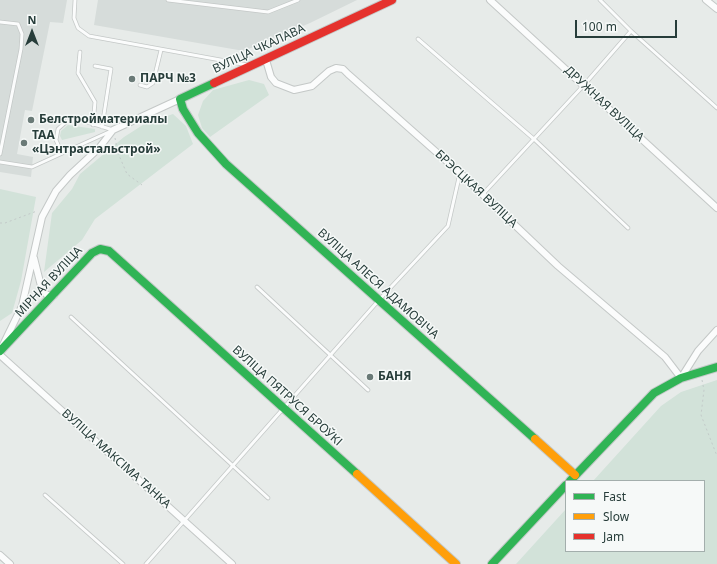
<!DOCTYPE html>
<meta charset="utf-8">
<style>
body{margin:0}
#map{position:relative;width:717px;height:564px;overflow:hidden;background:#e7ebe9;font-family:"Noto Sans",sans-serif}
canvas{display:block}
.legend{position:absolute;left:565px;top:480px;width:140px;height:72px;box-sizing:border-box;background:#f6f9f8;border:1px solid #a3aeac;margin:0;padding:5px 7px;list-style:none;font-size:12px;color:#273d3a}
.legend li{display:flex;align-items:center;gap:8px;height:20px}
.legend b{width:20px;border:1px solid #a3aeac}
.north{position:absolute;left:12px;top:12px;width:40px;height:40px;-webkit-text-stroke:3px #f6f9f8;paint-order:stroke;rotate:0deg;font-size:11px;font-weight:700;line-height:16px;text-align:center;color:#273d3a}
.north::after{content:'';display:block;margin:auto;width:14px;height:18px;background:#273d3a;clip-path:polygon(50% 0,100% 100%,50% 72%,0 100%)}
.scale{position:absolute;left:575px;top:20px;width:102px;height:18px;box-sizing:border-box;border:2px solid #273d3a;border-top:0;padding-left:5px;font-size:12px;line-height:14px;white-space:nowrap;color:#273d3a;-webkit-text-stroke:3px #f6f9f8;paint-order:stroke}
</style>
<div id="map">
<canvas width="717" height="564"></canvas>
<ul class="legend">
<li><b style="height:5px;background:#30b455"></b>Fast</li>
<li><b style="height:5px;background:#ff9f0a"></b>Slow</li>
<li><b style="height:5px;background:#e5322d"></b>Jam</li>
</ul>
<div class="north">N</div>
<div class="scale">100 m</div>
</div>
<script>
const context = document.querySelector('canvas').getContext('2d');
context.lineJoin = 'round';
function fill(path, color) {
  context.fillStyle = color;
  context.fill(path, 'evenodd');
}
function toPath(rows) {
  const path = new Path2D();
  for (const r of rows) {
    path.moveTo(r[0], r[1]);
    for (let i = 2; i < r.length; i += 2) path.lineTo(r[i], r[i + 1]);
  }
  return path;
}
function strokePath(path, color, width, dash) {
  context.strokeStyle = color;
  context.lineWidth = width;
  context.lineCap = dash ? 'butt' : 'round';
  context.setLineDash(dash || []);
  context.stroke(path);
}
function write(font, color, halo, rows, align = 'center') {
  context.font = font + ' "Noto Sans",sans-serif';
  context.lineWidth = 3;
  context.setLineDash([]);
  context.textBaseline = 'middle';
  context.strokeStyle = halo;
  context.fillStyle = color;
  for (const [text, x, y, turn = 0] of rows) {
    context.save();
    context.translate(x, y);
    context.rotate((+turn || 0) * Math.PI / 180);
    context.textAlign = isNaN(turn) ? turn : align;
    if (halo) context.strokeText(text, 0, 0);
    context.fillText(text, 0, 0);
    context.restore();
  }
}
fill(toPath([
 [0,0,67,0,63,23,50,22,32,111,25,110,17,154,33,157,31,177,0,172],
 [98,0,357,0,310,23,244,51,94,25]
]), '#d6dcda');
fill(toPath([
 [249,80,264,84,269,95,210,137,202,128,198,115,203,101,213,90],
 [173,114,186,126,193,144,95,219,82,240,44,272,52,213,72,189,80,174,124,137,146,123],
 [68,125,95,129,95,132,62,140,60,136,61,131],
 [0,189,36,197,21,281,12,313,0,321],
 [717,380,717,564,516,564,566,509,566,551,704,551,704,481,593,481,661,406,681,392]
]), '#d2e2d9');
const lane = toPath([
 [75,0,74,18,78,28,89,36,248,65],
 [168,0,268,12,298,0],
 [600,0,631,31,717,108],
 [0,22,18,24,22,34,21,49,0,154],
 [418,39,535,140,628,228],
 [80,52,78,73,95,102,93,125],
 [95,66,111,69,102,127],
 [140,85,147,87,153,83,161,50],
 [66,152,60,149,56,140,58,129,67,121,81,120,113,130],
 [0,162,32,167,111,131],
 [482,195,584,85,631,31],
 [257,287,368,390],
 [71,317,268,498],
 [45,495,123,564],
 [146,564,379,300,448,226,460,173]
]);
const street = toPath([
 [490,0,717,208],
 [706,0,717,9],
 [266,60,271,77,276,83,294,90,312,86,329,71,336,68,343,69,348,74,460,173,558,266,665,357,681,378,698,351,717,330],
 [34,258,42,290,47,295,54,295],
 [2,347,22,306,42,217,56,191,70,175,99,148,113,130,180,99],
 [0,355,232,564],
 [0,555,10,564]
]);
const fast = toPath([
 [214,83,180,99,183,109,198,133,226,164,535,439],
 [0,351,92,253,100,249,109,251,357,474],
 [570,481,654,393,681,378,717,367],
 [492,564,566,485]
]);
const slow = toPath([
 [535,439,575,475],
 [357,474,456,564]
]);
const jam = toPath([
 [214,83,392,0]
]);
strokePath(lane, '#c4c8c7', 4.5);
strokePath(street, '#c4c8c7', 8);
strokePath(fast, '#c4c9c8', 10);
strokePath(slow, '#c4c9c8', 10);
strokePath(jam, '#c4c9c8', 10);
strokePath(toPath([
 [115,138,118,153,127,174,142,185],
 [0,223,5,223,37,211],
 [702,380,704,390,701,415,717,456]
]), '#c3cac9', 1, [2, 3]);
strokePath(lane, '#fbfcfc', 3);
strokePath(street, '#fbfcfc', 6);
strokePath(fast, '#30b455', 8);
strokePath(slow, '#ff9f0a', 8);
strokePath(jam, '#e5322d', 8);
for (const [x, y, r, color] of [
 [132,79,4,"#6a7a77"],
 [31,120,4,"#6a7a77"],
 [24,143,4,"#6a7a77"],
 [370,377,4,"#6a7a77"]
]) {
  const dot = new Path2D();
  dot.arc(x, y, r, 0, 2 * Math.PI);
  context.fillStyle = color;
  context.fill(dot);
  strokePath(dot, '#f6f9f8', 1.5);
}
write('12px', '#273d3a', '#f6f9f8', [
 ["ВУЛІЦА ЧКАЛАВА",259,49,-25],
 ["ДРУЖНАЯ ВУЛІЦА",604,104,43],
 ["БРЭСЦКАЯ ВУЛІЦА",476,189,43],
 ["МІРНАЯ ВУЛІЦА",49,282,-47],
 ["ВУЛІЦА АЛЕСЯ АДАМОВІЧА",378,284,42],
 ["ВУЛІЦА ПЯТРУСЯ БРОЎКІ",287,396,42],
 ["ВУЛІЦА МАКСІМА ТАНКА",116,459,42]
]);
write('bold 12px', '#273d3a', '#f6f9f8', [
 ["ПАРЧ №3",140,79],
 ["Белстройматериалы",39,120],
 ["ТАА",32,136],
 ["«Цэнтрастальстрой»",32,150],
 ["БАНЯ",378,377]
], 'left');
</script>
